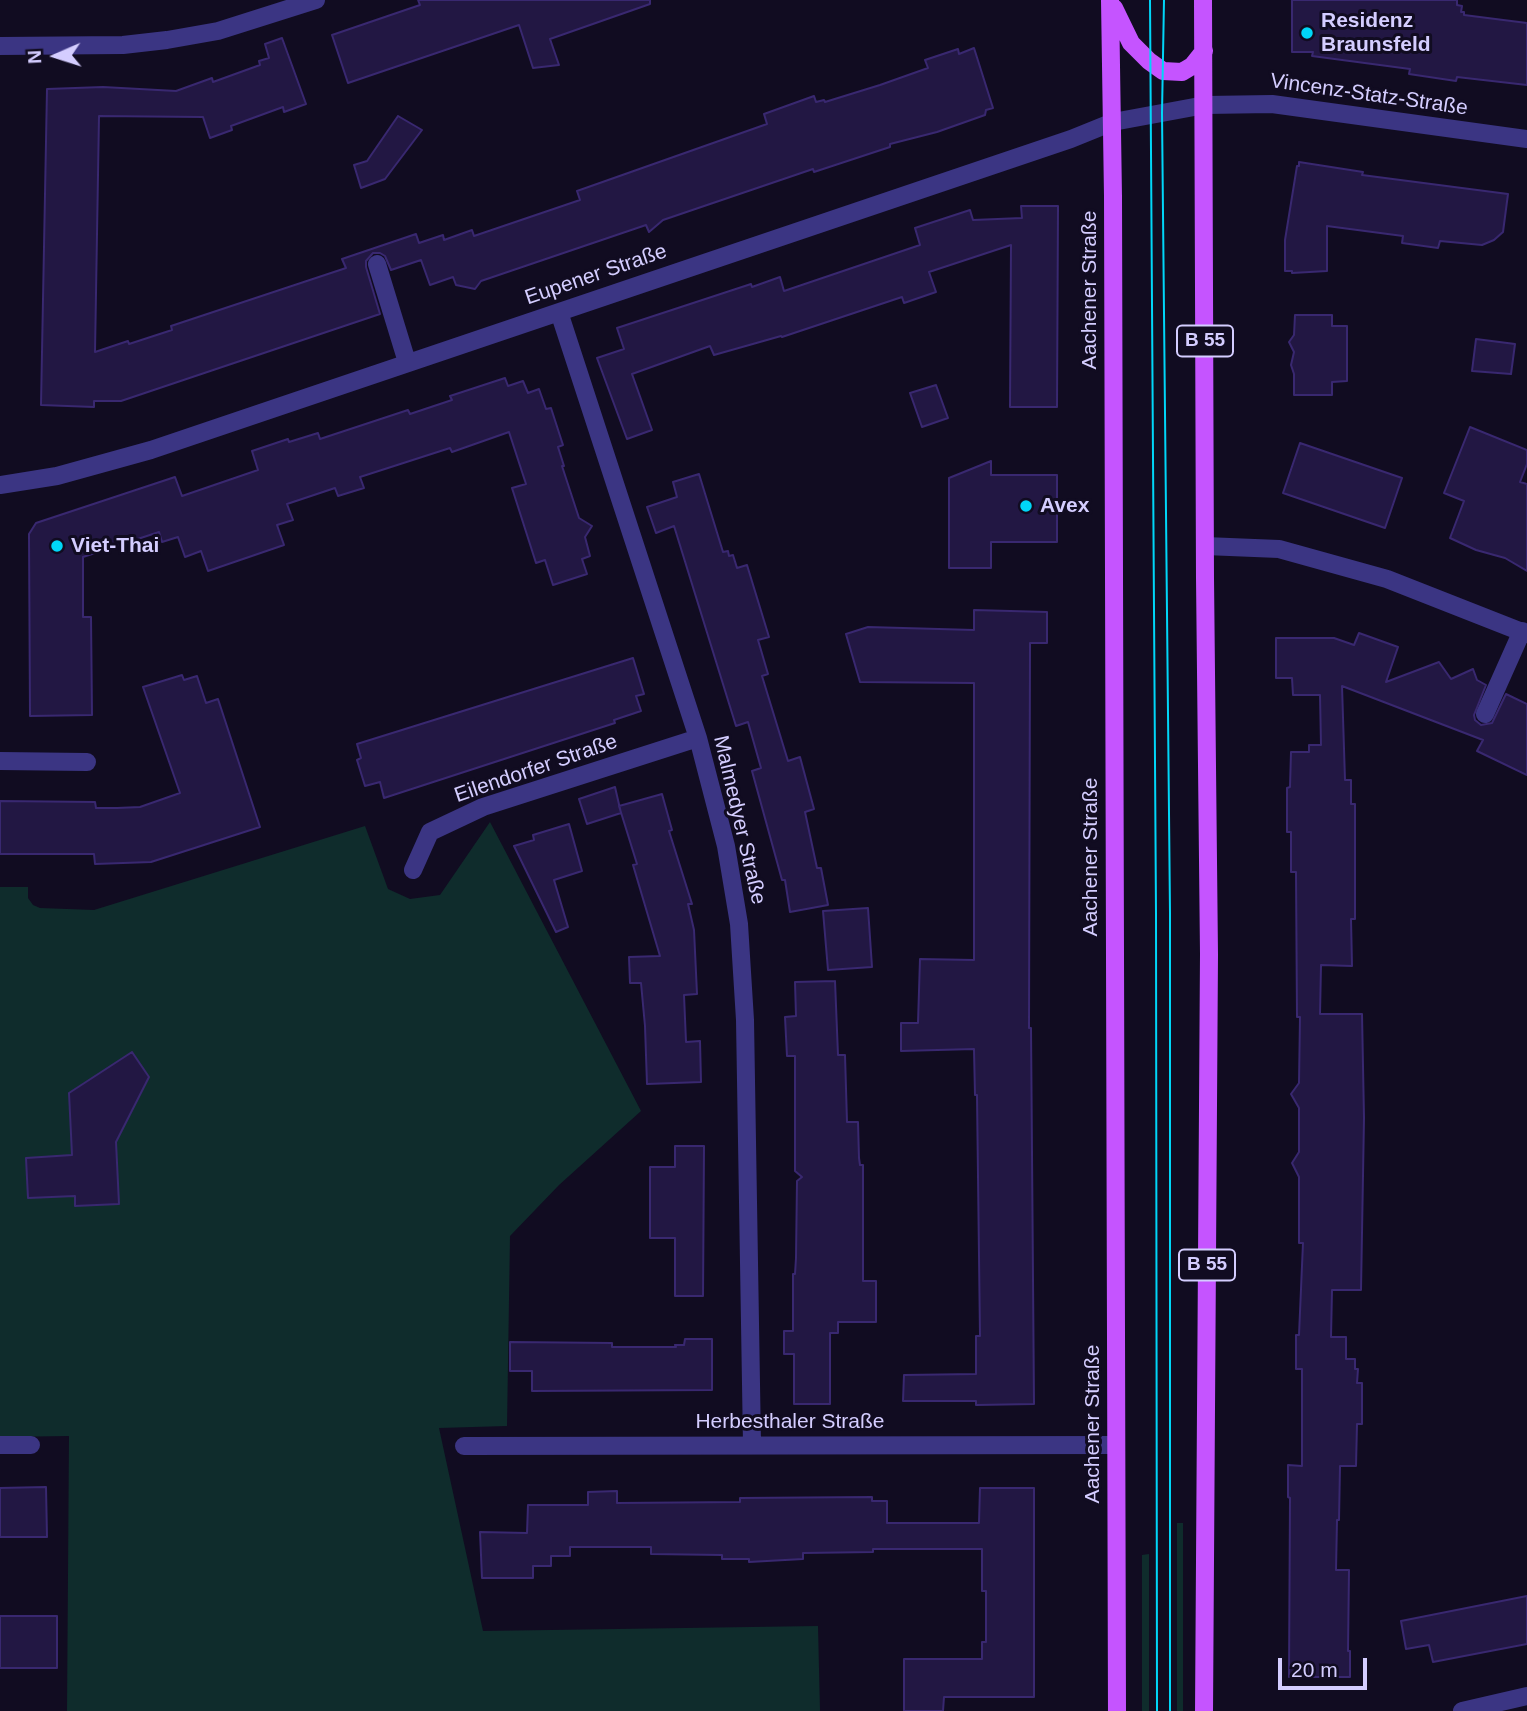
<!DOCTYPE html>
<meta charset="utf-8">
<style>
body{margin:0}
#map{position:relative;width:1527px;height:1711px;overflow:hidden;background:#110c21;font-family:Arial,sans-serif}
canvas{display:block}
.north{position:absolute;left:21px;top:21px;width:70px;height:70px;-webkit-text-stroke:5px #110c21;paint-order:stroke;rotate:267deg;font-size:19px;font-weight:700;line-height:28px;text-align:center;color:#d4cdff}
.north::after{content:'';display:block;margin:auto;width:24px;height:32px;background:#d4cdff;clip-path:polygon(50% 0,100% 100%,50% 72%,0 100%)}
.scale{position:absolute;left:1278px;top:1658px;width:89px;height:32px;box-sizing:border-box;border:4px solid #d4cdff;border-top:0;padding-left:9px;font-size:21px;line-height:24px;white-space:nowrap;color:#d4cdff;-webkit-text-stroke:5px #110c21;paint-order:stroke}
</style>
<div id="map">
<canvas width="1527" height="1711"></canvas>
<div class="north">N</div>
<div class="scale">20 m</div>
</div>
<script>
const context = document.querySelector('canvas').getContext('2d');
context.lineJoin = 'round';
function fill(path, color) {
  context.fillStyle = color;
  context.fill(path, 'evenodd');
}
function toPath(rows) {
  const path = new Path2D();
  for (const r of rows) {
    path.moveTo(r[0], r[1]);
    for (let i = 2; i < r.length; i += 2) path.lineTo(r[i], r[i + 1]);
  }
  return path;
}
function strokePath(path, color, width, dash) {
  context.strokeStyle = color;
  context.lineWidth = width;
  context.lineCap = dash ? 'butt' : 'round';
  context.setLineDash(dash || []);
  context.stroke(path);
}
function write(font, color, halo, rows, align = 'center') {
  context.font = font + ' Arial,sans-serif';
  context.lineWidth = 6;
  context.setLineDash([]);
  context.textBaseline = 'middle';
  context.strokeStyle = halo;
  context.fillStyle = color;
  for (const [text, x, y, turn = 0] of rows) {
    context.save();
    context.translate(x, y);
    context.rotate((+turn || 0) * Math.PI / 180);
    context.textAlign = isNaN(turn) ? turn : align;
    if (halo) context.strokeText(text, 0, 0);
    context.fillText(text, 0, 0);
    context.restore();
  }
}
fill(toPath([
 [490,822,641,1111,559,1185,510,1236,507,1426,439,1428,483,1631,818,1626,820,1711,67,1711,69,1436,0,1437,0,887,28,887,28,898,33,905,40,908,94,910,365,826,388,889,410,899,440,895],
 [1177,1523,1183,1523,1183,1711,1177,1711],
 [1149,1554,1149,1711,1142,1711,1142,1555]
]), '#0f2c2c');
const building = toPath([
 [418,0,650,0,650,4,550,39,559,65,533,68,519,25,348,83,332,35,420,5,418,0],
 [1292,0,1457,0,1457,5,1462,6,1461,12,1464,12,1464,15,1527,23,1527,85,1457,77,1456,81,1409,74,1410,69,1312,56,1313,52,1292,52,1292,0],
 [282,38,306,104,284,112,283,107,231,126,232,130,210,138,203,117,99,116,95,352,128,341,129,344,172,330,171,326,346,268,342,259,416,234,419,243,443,235,444,240,472,230,474,236,580,200,577,191,767,124,764,114,814,96,816,102,824,100,825,102,880,85,928,68,925,60,958,49,959,54,974,48,993,108,986,110,985,115,937,132,890,144,890,147,814,172,813,169,663,220,649,232,646,225,481,281,475,289,456,285,453,277,430,285,421,260,391,270,385,256,380,253,373,253,366,261,366,267,380,314,121,401,94,401,94,407,41,405,47,89,103,87,176,91,212,78,213,82,260,65,259,61,269,58,265,44,282,38],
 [398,116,422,130,385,179,361,188,354,165,367,161,398,116],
 [1299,162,1363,172,1362,175,1508,194,1503,232,1494,240,1482,245,1440,241,1438,248,1402,243,1403,236,1327,226,1327,271,1292,273,1292,271,1285,271,1285,240,1297,166,1299,166,1299,162],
 [1021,206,1058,206,1057,407,1010,407,1011,245,929,272,936,292,904,303,902,297,782,337,781,336,714,355,710,346,632,374,652,430,627,439,597,358,624,349,617,328,751,284,752,287,780,277,784,291,920,245,915,228,970,210,973,220,1022,218,1021,206],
 [1295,315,1332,315,1332,326,1347,326,1347,381,1332,382,1332,395,1294,395,1294,374,1291,365,1294,352,1289,342,1294,335,1295,315],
 [1476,339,1515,344,1511,374,1472,371,1476,339],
 [505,378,508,386,523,381,528,393,539,389,546,409,551,408,563,445,558,447,564,466,562,466,579,518,592,526,585,537,590,556,582,559,587,574,553,585,545,560,536,563,512,488,526,484,509,432,452,452,450,448,360,477,364,488,338,496,335,488,287,504,293,520,277,525,284,545,208,571,201,551,185,557,178,537,162,542,159,532,83,557,83,617,91,617,92,715,30,716,29,534,36,523,175,477,182,496,258,470,252,451,288,439,289,442,318,433,320,439,408,410,410,414,452,400,450,396,505,378],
 [936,385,948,418,922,427,910,393,936,385],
 [1470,427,1527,450,1527,464,1520,482,1527,484,1527,571,1505,558,1476,550,1450,538,1464,501,1444,493,1470,427],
 [1300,443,1402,478,1385,528,1283,493,1300,443],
 [991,461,991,475,1057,475,1057,542,991,542,991,568,949,568,949,478,991,461],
 [699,474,723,552,728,551,729,556,733,555,737,568,747,565,769,637,758,640,768,674,762,676,788,761,800,757,814,809,805,812,817,868,821,868,828,905,790,912,785,880,782,880,752,771,761,768,748,722,736,726,674,526,656,533,647,507,677,497,673,482,699,474],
 [974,610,1047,612,1047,643,1030,643,1029,1028,1031,1028,1034,1404,976,1405,976,1401,903,1401,904,1375,976,1374,976,1336,980,1336,977,1095,975,1095,974,1049,901,1051,901,1023,918,1023,920,959,974,960,974,683,860,682,846,634,868,627,974,630,974,610],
 [1359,633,1398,647,1386,682,1439,662,1451,679,1473,669,1477,680,1486,685,1474,715,1475,720,1481,725,1492,723,1506,694,1527,704,1527,775,1477,751,1483,740,1342,686,1345,780,1351,780,1351,804,1355,804,1355,919,1351,919,1352,966,1321,965,1320,1014,1362,1014,1364,1118,1361,1290,1332,1290,1331,1337,1346,1337,1346,1359,1355,1359,1355,1369,1358,1369,1357,1383,1362,1383,1362,1424,1357,1424,1356,1466,1340,1466,1339,1520,1337,1520,1336,1570,1349,1570,1348,1651,1350,1651,1350,1677,1289,1677,1290,1498,1288,1497,1288,1465,1302,1466,1302,1369,1296,1369,1296,1335,1299,1335,1303,1243,1299,1243,1299,1177,1292,1163,1299,1152,1299,1108,1291,1094,1299,1083,1300,1017,1297,1017,1296,872,1291,872,1291,832,1287,832,1287,788,1290,787,1291,752,1309,752,1309,745,1321,745,1320,695,1293,695,1292,678,1276,678,1276,638,1334,638,1354,645,1359,633],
 [633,658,644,694,636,696,641,711,614,720,615,723,384,798,380,782,365,786,357,760,361,758,357,744,633,658],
 [182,675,184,680,197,676,206,703,218,699,260,827,151,862,95,864,94,854,0,854,0,801,95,802,96,808,117,808,140,807,180,793,143,687,182,675],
 [615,787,621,813,587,824,579,799,615,787],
 [662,794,672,830,669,831,692,904,688,904,694,930,697,994,684,995,686,1042,700,1041,701,1082,647,1084,645,1026,641,983,630,983,629,957,660,956,633,865,637,864,619,806,662,794],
 [569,824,582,871,554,880,568,927,556,932,514,846,534,840,533,835,569,824],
 [868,908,872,967,828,970,823,911,868,908],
 [835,981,838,1055,845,1055,847,1122,858,1122,859,1158,860,1165,863,1165,863,1281,876,1281,876,1322,838,1322,838,1333,830,1333,830,1404,794,1404,794,1354,784,1354,784,1331,793,1331,793,1274,795,1274,796,1258,797,1181,802,1177,795,1171,795,1056,787,1056,785,1017,796,1016,795,982,835,981],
 [132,1052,149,1077,116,1142,119,1204,75,1206,75,1196,28,1198,26,1158,72,1155,69,1093,132,1052],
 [675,1146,704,1146,703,1296,675,1296,675,1238,650,1238,650,1167,675,1167,675,1146],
 [685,1339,712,1339,712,1390,532,1391,532,1371,510,1371,510,1342,612,1343,612,1347,676,1347,675,1345,684,1345,685,1339],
 [46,1487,47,1537,0,1537,0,1488,46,1487],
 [980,1488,1034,1488,1034,1697,944,1697,943,1711,904,1711,904,1659,982,1659,982,1642,986,1642,986,1591,982,1591,982,1549,873,1549,873,1552,803,1553,803,1559,749,1562,749,1559,722,1559,722,1555,651,1554,651,1547,570,1547,570,1556,551,1556,551,1566,533,1566,533,1578,482,1578,480,1532,527,1533,528,1505,588,1505,588,1492,617,1491,617,1503,740,1502,740,1498,872,1497,872,1501,887,1501,887,1523,979,1523,980,1488],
 [1527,1596,1527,1644,1433,1662,1429,1645,1406,1649,1401,1621,1527,1596],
 [0,1616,57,1616,57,1668,0,1668,0,1616]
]);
fill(building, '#221743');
strokePath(building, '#392870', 2);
strokePath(toPath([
 [0,46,123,45,167,40,218,31,316,0],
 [377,264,407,362],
 [559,312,698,738,726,846,739,924,745,1020,752,1444],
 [0,485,57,476,151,450,1071,139,1113,122,1205,105,1272,104,1527,139],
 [1205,546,1279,549,1387,579,1527,634],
 [1485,714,1522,631],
 [0,761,87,762],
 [413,870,430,832,483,807,698,738],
 [0,1445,31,1445],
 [464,1446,1115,1445],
 [1462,1711,1527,1696]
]), '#3b3583', 18);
strokePath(toPath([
 [1110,0,1113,196,1117,1711],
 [1203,0,1205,578,1209,954,1204,1711],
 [1114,8,1131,43,1149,61,1163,71,1182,72,1192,66,1204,51]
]), '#c554ff', 18);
strokePath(toPath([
 [1150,0,1156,913,1157,1711],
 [1164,0,1162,113,1170,913,1170,1711]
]), '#00d6f8', 2);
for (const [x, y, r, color] of [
 [1307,33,7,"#00d6f8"],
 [1026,506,7,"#00d6f8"],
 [57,546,7,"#00d6f8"]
]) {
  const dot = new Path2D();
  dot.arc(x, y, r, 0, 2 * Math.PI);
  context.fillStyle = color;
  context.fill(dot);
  strokePath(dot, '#110c21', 2.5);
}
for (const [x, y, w] of [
 [1205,341,56],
 [1207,1265,56]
]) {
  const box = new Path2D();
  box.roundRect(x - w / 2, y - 15.5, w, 31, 5);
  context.fillStyle = '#110c21';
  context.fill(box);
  strokePath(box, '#d4cdff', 2);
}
write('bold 19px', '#d4cdff', null, [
 ["B 55",1205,341],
 ["B 55",1207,1265]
]);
write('bold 21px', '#d4cdff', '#110c21', [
 ["Residenz",1321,21],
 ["Braunsfeld",1321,45],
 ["Avex",1040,506],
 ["Viet-Thai",71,546]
], 'left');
write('21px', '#d4cdff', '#110c21', [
 ["Vincenz-Statz-Straße",1369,95,8],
 ["Eupener Straße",596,275,-19],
 ["Aachener Straße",1090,290,-90],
 ["Eilendorfer Straße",536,769,-19],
 ["Malmedyer Straße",739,820,77],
 ["Aachener Straße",1091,857,-90],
 ["Herbesthaler Straße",790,1422],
 ["Aachener Straße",1093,1424,-90]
]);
</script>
